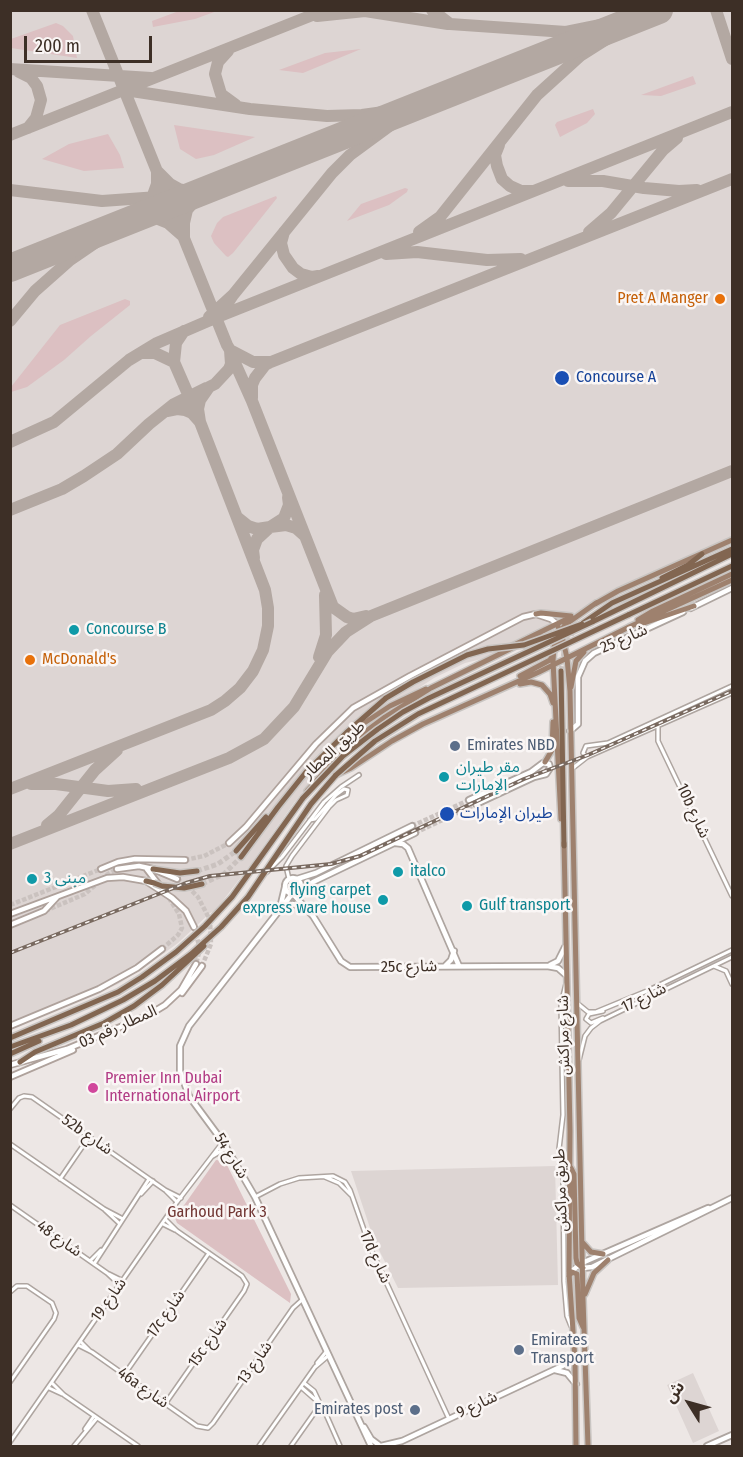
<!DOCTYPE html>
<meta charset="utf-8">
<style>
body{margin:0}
#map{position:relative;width:743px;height:1457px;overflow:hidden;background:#ede7e5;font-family:"Fira Sans Condensed","Noto Sans Arabic",sans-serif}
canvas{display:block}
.frame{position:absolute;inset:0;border:12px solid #3d2f26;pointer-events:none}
.north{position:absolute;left:659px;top:1373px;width:60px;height:60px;-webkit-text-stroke:4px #faf6f5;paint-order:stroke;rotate:307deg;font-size:16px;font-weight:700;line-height:24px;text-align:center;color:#3d2f26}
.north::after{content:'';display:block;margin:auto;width:21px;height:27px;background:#3d2f26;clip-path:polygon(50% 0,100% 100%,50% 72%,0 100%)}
.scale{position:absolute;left:24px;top:36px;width:128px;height:27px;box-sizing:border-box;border:3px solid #3d2f26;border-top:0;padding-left:8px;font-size:18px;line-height:21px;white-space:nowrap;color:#3d2f26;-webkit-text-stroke:4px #faf6f5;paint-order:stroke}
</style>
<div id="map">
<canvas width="743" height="1457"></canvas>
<div class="frame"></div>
<div class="north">ش</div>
<div class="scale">200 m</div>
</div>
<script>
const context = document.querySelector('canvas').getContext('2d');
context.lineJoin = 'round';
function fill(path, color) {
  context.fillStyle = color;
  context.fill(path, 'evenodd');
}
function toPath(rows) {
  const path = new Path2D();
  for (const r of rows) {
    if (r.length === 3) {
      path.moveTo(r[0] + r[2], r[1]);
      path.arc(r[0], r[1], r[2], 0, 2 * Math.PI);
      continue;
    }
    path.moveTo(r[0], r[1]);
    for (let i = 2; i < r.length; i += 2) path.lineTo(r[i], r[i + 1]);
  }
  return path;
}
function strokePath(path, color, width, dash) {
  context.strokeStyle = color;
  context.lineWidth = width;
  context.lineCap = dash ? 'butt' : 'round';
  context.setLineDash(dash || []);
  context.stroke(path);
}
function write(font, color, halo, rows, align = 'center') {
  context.font = font + ' "Fira Sans Condensed","Noto Sans Arabic",sans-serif';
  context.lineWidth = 5;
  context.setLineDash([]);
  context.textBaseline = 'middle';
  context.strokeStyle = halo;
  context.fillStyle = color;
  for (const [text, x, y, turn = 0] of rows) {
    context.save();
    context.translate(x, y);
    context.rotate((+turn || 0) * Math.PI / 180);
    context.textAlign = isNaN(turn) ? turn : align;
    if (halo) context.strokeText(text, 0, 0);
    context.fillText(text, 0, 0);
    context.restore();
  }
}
fill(toPath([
 [11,11,732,11,732,538,601,599,570,616,563,616,486,658,465,663,434,678,414,691,415,696,342,749,322,769,294,803,251,864,215,911,210,913,178,943,145,967,118,984,11,1029],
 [555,1166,558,1285,398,1288,374,1240,351,1171],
 [693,1373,719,1431,693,1443,667,1385]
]), '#ddd5d3');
fill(toPath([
 [179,11,179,10,217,11,195,19,153,27,152,21],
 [56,23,63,26,73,36,77,58,11,48,11,39],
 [361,49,303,73,279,70,325,53],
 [693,76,696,84,661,96,641,95],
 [593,109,595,114,587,123,560,137,555,125,557,122],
 [174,125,255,137,214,155,196,159,180,149],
 [108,134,120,155,124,168,84,171,42,159,69,144],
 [405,188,408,189,407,192,389,205,347,221,361,204],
 [276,196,277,198,233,253,228,257,226,256,214,243,211,236,217,223,223,217],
 [125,299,130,301,130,305,91,336,64,360,27,387,11,392,11,387,60,325],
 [216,1160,225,1161,291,1294,290,1303,177,1223,175,1218]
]), '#dcc0c2');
strokePath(toPath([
 [92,10,227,345,230,350,253,362,271,362,732,179],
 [432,10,450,24,566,32,630,19],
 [716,10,732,59],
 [317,16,365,11,448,24],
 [228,51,218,62,215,74,221,94,236,105],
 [10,69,151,78],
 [19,72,31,78,37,86,41,100,36,118,28,128],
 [125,90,250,109,327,116,362,115,391,111,437,99],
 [10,135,325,10],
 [499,145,495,155,497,166,502,179,510,186,521,191,533,191],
 [568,181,603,181,644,188,679,191,697,190],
 [10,190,102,201,158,197],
 [185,194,222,184],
 [136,218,153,217,168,223,184,237,184,223,187,210,203,191],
 [284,232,281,243,284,255,293,268,301,274,312,277,318,276],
 [419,232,440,217,537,95,580,56,621,30,654,13],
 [589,232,611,213,663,150,677,138],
 [386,254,417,252,487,260,521,259],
 [233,295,332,173,350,155,414,108],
 [209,317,233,295,229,301],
 [10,321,35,291,70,260,108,234,136,218,149,206,157,184,157,171,170,184,179,189,192,192],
 [141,353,155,353,174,362,191,401],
 [231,354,252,401,333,607,347,617,353,619,366,616],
 [174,362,176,343,184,331],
 [252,398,252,385,255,378,265,365,271,362],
 [167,411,177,409,185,410,192,413,200,422],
 [10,442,54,422,129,360,157,343,215,318,732,112],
 [10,510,62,489,84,476,117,454,149,424,174,404,206,388],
 [238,518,248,526,257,529,270,527,284,518,289,505,288,497],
 [254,558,253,550,257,539,270,527,286,525,296,528,305,536],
 [319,657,326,635,325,595],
 [31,784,56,784,108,791,136,789],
 [10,789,211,710,225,701,240,688,253,671,263,650,268,626,268,608,265,590,200,422,198,409,200,400,209,387,215,384,229,369,231,364,230,350],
 [47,825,59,815,95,770,117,750],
 [10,844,229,758,264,739,294,707,328,651,346,632,371,616,732,471]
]), '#b3a8a2', 12);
strokePath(toPath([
 [10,268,659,10]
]), '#b3a8a2', 28);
strokePath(toPath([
 [412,826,469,800],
 [415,833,476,804]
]), '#cac2bf', 4.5, [4.5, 2]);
strokePath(toPath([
 [185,860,204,856,229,843],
 [177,879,187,886,198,897,210,920,211,944,202,966],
 [10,905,101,869],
 [45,911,85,894,108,874,117,869],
 [194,927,200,949,196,964],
 [162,949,178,935,182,928,179,914,167,895]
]), '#cac2bf', 4.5, [4.5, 2]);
strokePath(toPath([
 [561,671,565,646,574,630],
 [197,871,218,864,236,851],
 [202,884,224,874,241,857]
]), '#cac2bf', 5, [5, 2.5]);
const minor = toPath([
 [658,726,658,741,732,896],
 [587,757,583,753,586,746,608,743,732,686],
 [573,768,587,757,732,693],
 [267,872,282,857,324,802,341,787,359,775],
 [289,879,286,866,292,856,329,807,336,800,347,795,348,790,344,789,336,795,315,819,310,820],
 [714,966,726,971,732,984],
 [566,984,561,1004,563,1115,559,1149,563,1173,564,1281,567,1316,571,1326],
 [577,1003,588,1012,596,1012,647,991,732,950],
 [603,1018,591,1023,586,1019,589,1014,603,1011],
 [579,1060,585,1036,591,1028,600,1021,732,957],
 [10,1109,19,1098,24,1096,32,1097,165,1190,181,1198],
 [10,1144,104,1209,123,1219],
 [213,1156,226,1148],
 [325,1177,339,1183,351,1195],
 [60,1179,89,1137],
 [166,1191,177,1202],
 [141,1194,153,1181],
 [255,1197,280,1184,299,1178,333,1176,345,1182,350,1190,370,1247,449,1419],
 [10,1205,107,1273,120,1285],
 [105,1210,120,1224],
 [163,1224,175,1230],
 [90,1261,101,1250],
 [94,1264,149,1179],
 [109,1274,123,1281],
 [10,1292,17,1286,27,1286,52,1303,56,1313,54,1319,10,1382],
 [81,1342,90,1351],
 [78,1345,92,1352,197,1426,208,1428,213,1423,293,1308,303,1299],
 [317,1363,326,1352],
 [124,1375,209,1253],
 [52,1383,64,1395,138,1446],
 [304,1383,314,1391,323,1410],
 [301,1387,317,1401,318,1410],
 [49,1388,62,1394],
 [165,1404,244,1291,247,1284,242,1276,177,1231,166,1220],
 [85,1429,94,1416],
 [10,1442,177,1202,223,1142],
 [74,1446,97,1418],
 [259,1446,315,1367,329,1355],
 [291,1446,315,1412,320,1410,325,1412,340,1446]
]);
const tertiary = toPath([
 [691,608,732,588],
 [570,731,578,724,578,677,585,661,594,653,683,612],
 [469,800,531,772,543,763,549,764,550,768,546,774,534,777,476,804],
 [395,843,403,844,408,848,459,966],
 [293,886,8],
 [297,879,316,873,412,826],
 [301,890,313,882,415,833],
 [292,894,189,1026,180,1046,180,1071,189,1096,223,1142,255,1197,371,1446],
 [293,894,313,916,341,961,350,967,547,966,558,968,566,975],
 [285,907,292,904,303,906],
 [280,908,285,887],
 [550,965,558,961,565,947],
 [445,966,451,960,454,951],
 [583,1268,592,1267,732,1198],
 [569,1273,582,1263,708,1208],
 [555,1370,567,1373,576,1384],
 [364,1427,371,1439,379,1445],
 [381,1446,402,1441,575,1360],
 [707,1446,732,1435]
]);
const secondary = toPath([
 [229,843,246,827,316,744,353,708,410,676,523,617,536,614,551,619,557,624],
 [146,868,159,885],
 [101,869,118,862,135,859,185,860],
 [117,869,139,866,153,869,177,879],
 [10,914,107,878,123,877,146,881,172,898,186,911,194,927],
 [10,925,44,911,57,897],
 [182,993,202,966],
 [10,1026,99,989,137,968,162,949],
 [10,1065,67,1049,147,1016,165,1005,181,990,196,964],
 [10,1077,73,1050]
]);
const primary = toPath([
 [595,604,618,591,732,540],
 [536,614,541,613,571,616],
 [638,620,653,611,732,574],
 [644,623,694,606],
 [557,624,562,636,567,658,570,691,583,1299,588,1446],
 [526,642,538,637,545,637],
 [512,646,571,617],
 [520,676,550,660,561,637],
 [520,684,531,682,542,685,550,694,553,703],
 [571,687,576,661,584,652],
 [349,733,390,706,426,689],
 [545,762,552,750,553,722],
 [336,775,351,768,392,741,423,724,539,672,629,627,732,580],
 [307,791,353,741,385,717,431,688,514,647],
 [561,819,553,661,554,647,557,637,565,625,596,603],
 [564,843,570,1131,569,1273,575,1360,576,1446],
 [571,1168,574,1174,576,1258,577,1263,583,1268],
 [582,1242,591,1252,603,1254],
 [569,1276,572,1272,577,1274,579,1318,583,1327],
 [585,1294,594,1273,608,1260]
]);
const trunk = toPath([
 [662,578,688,565,702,554],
 [628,615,732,566],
 [592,622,732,554],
 [580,625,612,603,732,549],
 [561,671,564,846],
 [236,851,266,817],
 [241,857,278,807,306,772,346,733,386,698],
 [153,869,180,873,197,871],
 [146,881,154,883],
 [162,886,184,888,202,884],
 [10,1038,118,992,142,977,176,952,205,926,232,897,303,798],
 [10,1047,71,1025,123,1000,155,981,191,954,221,927,248,897,311,804,336,775],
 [10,1054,39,1041],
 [20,1062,35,1052,104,1023,134,1006,162,985,204,946]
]);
strokePath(minor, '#aea5a0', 6);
strokePath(tertiary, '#aea5a0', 8);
strokePath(secondary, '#afa29c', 8);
strokePath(primary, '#c9c5c2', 8);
strokePath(trunk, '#c9c5c2', 8);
strokePath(minor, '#fff', 3);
strokePath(tertiary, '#fff', 4.5);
strokePath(secondary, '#fff', 4.5);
strokePath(primary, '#9e816e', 5);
strokePath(trunk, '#826651', 5);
const rail = toPath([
 [10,953,186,883,210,876,331,864,360,856,524,779,588,755,732,691]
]);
strokePath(rail, '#796a60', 4);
strokePath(rail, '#faf6f5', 1.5, [4.5]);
const trunkBridge = toPath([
 [386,698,413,682,467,655,488,649,524,645,582,624],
 [336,775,375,741,418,714,628,615],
 [303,798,343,756,378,729,403,712,429,698,592,622],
 [154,883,162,886]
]);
strokePath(trunkBridge, '#c9c5c2', 8, []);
strokePath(trunkBridge, '#826651', 5);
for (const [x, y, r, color] of [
 [720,299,6,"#e8710a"],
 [562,378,8,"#1a4fb4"],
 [74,630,6,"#0f9aa8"],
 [30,660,6,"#e8710a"],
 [455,746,6,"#5c6f8a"],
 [444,777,6,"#0f9aa8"],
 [447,814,8,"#1a4fb4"],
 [398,872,6,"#0f9aa8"],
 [32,879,6,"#0f9aa8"],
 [383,900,6,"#0f9aa8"],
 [467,906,6,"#0f9aa8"],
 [93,1088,6,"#d1479c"],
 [519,1350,6,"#5c6f8a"],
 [415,1410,6,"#5c6f8a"]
]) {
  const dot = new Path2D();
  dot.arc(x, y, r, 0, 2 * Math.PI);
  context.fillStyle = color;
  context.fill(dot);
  strokePath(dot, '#faf6f5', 2);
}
write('16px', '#c56008', '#faf6f5', [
 ["Pret A Manger",708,299],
 ["McDonald's",42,660,"left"]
], 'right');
write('16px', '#164399', '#faf6f5', [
 ["Concourse A",576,378],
 ["طيران الإمارات",460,814]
], 'left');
write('16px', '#0d838f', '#faf6f5', [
 ["Concourse B",86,630],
 ["مقر طيران",456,768],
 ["الإمارات",456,786],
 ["italco",410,872],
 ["مبنى 3",44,879],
 ["flying carpet",371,891,"right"],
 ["express ware house",371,909,"right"],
 ["Gulf transport",479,906]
], 'left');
write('16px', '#3d2f26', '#faf6f5', [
 ["شارع 25",624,639,-24],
 ["طريق المطار",334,750,-42],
 ["10b شارع",693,811,65],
 ["25c شارع",409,967,-1],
 ["شارع 17",644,998,-26],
 ["المطار رقم 03",118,1027,-24],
 ["شارع مراكش",564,1035,-91],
 ["52b شارع",87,1135,35],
 ["شارع 54",231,1156,58],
 ["طريق مراكش",561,1190,-92],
 ["شارع 48",59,1239,35],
 ["17d شارع",375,1257,66],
 ["شارع 19",109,1300,-55],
 ["17c شارع",166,1314,-55],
 ["15c شارع",208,1343,-55],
 ["شارع 13",255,1363,-55],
 ["46a شارع",143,1388,35],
 ["شارع 9",477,1405,-25]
]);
write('16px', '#4e5e75', '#faf6f5', [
 ["Emirates NBD",467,746],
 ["Emirates",531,1341],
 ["Transport",531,1359],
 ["Emirates post",403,1410,"right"]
], 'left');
write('16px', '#b23c85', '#faf6f5', [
 ["Premier Inn Dubai",105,1079],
 ["International Airport",105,1097]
], 'left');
write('16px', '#713633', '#faf6f5', [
 ["Garhoud Park 3",217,1213]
]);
</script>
